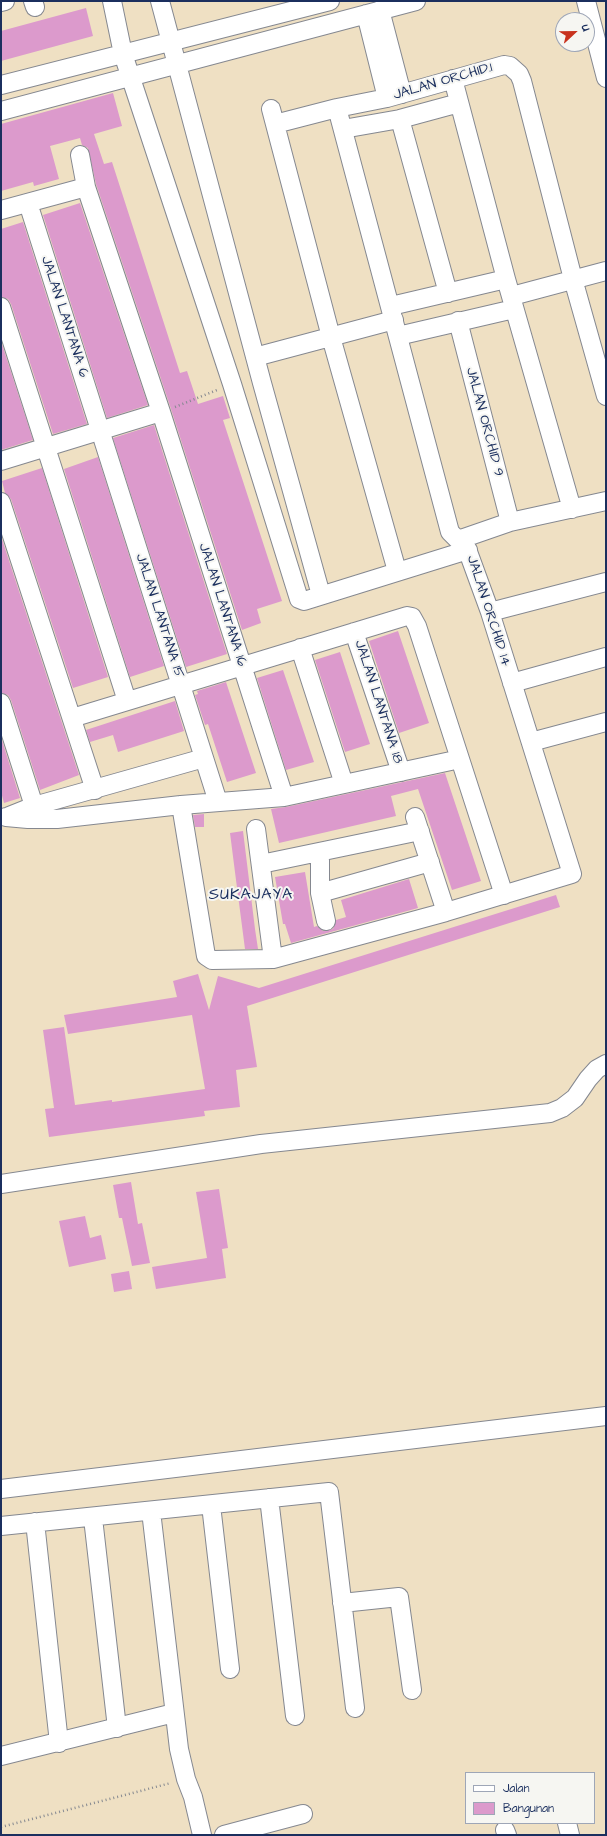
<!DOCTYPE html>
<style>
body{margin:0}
#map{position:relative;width:607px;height:1836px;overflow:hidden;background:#efe0c3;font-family:"Architects Daughter",sans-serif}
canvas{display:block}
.frame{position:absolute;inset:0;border:2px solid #1b2f5e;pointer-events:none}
.legend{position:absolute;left:465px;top:1772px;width:130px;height:52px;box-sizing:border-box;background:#f6f6f2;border:1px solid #9ea6b7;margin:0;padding:5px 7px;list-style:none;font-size:12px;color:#1b2f5e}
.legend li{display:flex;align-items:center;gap:8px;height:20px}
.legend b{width:20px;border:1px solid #9ea6b7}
.north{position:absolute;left:555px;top:12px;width:40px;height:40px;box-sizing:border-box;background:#f6f6f2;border:1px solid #9ea6b7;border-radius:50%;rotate:68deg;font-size:11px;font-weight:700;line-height:16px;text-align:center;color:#1b2f5e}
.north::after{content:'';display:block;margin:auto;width:14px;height:18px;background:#c8321e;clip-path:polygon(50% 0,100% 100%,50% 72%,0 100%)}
</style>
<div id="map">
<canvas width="607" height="1836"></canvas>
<div class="frame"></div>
<ul class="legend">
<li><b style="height:5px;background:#fff"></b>Jalan</li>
<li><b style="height:11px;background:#dc9acc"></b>Bangunan</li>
</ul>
<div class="north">U</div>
</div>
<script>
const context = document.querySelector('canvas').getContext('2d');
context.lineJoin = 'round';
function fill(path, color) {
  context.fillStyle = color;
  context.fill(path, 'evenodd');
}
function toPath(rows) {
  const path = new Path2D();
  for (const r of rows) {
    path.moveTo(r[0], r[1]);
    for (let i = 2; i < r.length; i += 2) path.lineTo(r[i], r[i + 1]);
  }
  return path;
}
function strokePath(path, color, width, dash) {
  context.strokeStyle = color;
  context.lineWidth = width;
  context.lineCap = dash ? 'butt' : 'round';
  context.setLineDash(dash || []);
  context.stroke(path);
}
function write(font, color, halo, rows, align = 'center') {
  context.font = font + ' "Architects Daughter",sans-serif';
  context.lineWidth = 4;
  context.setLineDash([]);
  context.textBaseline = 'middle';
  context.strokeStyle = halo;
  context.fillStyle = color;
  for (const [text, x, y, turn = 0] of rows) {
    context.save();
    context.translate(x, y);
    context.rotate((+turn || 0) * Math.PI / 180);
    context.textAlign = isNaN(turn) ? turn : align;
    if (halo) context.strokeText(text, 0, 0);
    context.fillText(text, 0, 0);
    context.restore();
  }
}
fill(toPath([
 [86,8,93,36,1,61,1,31],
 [113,93,122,126,94,134,104,164,112,162,180,373,187,371,198,404,223,396,230,418,223,420,282,601,257,609,261,623,242,630,171,409,96,184,88,148,82,145,80,138,50,146,59,179,34,186,33,182,1,191,1,124],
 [80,203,148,405,107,418,43,215],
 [23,222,87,424,53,434,11,304,8,299,1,297,1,229],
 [1,341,33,440,1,450],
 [154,425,227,654,186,667,113,438],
 [98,457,164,666,130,677,64,469],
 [42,468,108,677,73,688,11,499,5,493,2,481],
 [1,536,79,775,40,790,11,700,8,695,1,693],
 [398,631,429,723,399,733,369,641],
 [340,652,370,744,345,752,315,660],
 [283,670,314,762,286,770,257,678],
 [226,682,256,773,227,782,208,724,205,725,195,695,198,694,197,691],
 [175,701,184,731,118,752,113,735,90,742,86,730],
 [1,737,20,798,4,803,1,792],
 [445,773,481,881,452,890,418,789,391,796,396,816,279,843,271,809,286,807],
 [204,814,204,827,195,827,193,815],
 [243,831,255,929,258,949,245,949,236,880,230,833],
 [305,872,314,927,317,926,323,931,333,929,336,920,346,917,341,900,409,879,418,908,291,943,285,924,283,924,275,877],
 [556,895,560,907,247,1006,257,1067,236,1070,240,1107,204,1111,205,1116,49,1137,45,1109,54,1108,43,1030,64,1027,75,1105,112,1100,112,1102,205,1089,192,1015,68,1034,64,1015,177,997,173,981,198,974,209,1010,218,976,259,988],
 [131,1182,138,1224,142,1223,150,1263,132,1266,122,1218,119,1218,113,1185],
 [219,1189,228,1248,222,1249,226,1278,156,1289,152,1267,207,1258,196,1192],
 [85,1216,90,1238,101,1235,106,1259,69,1267,59,1221],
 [129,1271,132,1289,114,1292,111,1274]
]), '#dc9acc');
const minor = toPath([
 [33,1,35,7],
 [112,1,123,54,232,384,299,599,304,601,468,550],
 [160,1,262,383,321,595],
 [586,1,606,78],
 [1,2,5,1],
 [380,10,402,94],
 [366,14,387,98],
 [453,79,506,279,572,509],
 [1,85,330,1],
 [337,108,450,532,458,540,510,522,606,501],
 [271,109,331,337,397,571],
 [1,111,416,1],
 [400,119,448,293],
 [275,124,337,108,387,98,504,65,510,66,519,74,522,81,573,279,606,396],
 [343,129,400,119,459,103],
 [80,155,86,187],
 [28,203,218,802],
 [1,210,86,187,161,412,284,797],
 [512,296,606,271],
 [391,306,506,279],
 [1,307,127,701],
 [458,321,510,522],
 [398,336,514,309],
 [255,357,394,320],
 [1,461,161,412],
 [1,502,95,790],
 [490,612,606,582],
 [354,632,401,772],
 [300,648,344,784],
 [512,683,606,657],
 [1,703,34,806],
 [72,718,407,616,412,617,417,626,504,895],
 [531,742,606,722],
 [181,805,206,956,212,960,273,959,446,912,572,874,490,612,463,538],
 [9,816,34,806,204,758],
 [6,817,28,819,57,819,181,805,284,797,460,759],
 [415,817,446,912],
 [256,829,273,959],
 [320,853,320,893,326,921],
 [261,864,420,831],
 [320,893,430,862],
 [1,1184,261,1144,550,1113,562,1108,575,1098,588,1079,597,1069,606,1064],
 [1,1489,606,1416],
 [269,1498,295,1716],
 [211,1505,230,1669],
 [151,1511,179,1749,186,1779,193,1797,202,1835],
 [93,1518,117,1728],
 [35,1522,59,1743],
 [1,1526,329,1492,355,1708],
 [342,1603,399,1597,412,1690],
 [1,1756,174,1713],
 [567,1823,570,1835],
 [505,1830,507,1835],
 [224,1835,303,1814]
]);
strokePath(minor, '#858890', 20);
strokePath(toPath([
 [175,407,217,390],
 [1,1827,171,1783]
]), '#858890', 2.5, [1, 3]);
strokePath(minor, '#fff', 18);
write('14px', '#1b2f5e', '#f6f6f2', [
 ["JALAN ORCHID.1",443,82,-16],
 ["JALAN LANTANA 6",64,317,72],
 ["JALAN ORCHID 9",484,422,75],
 ["JALAN LANTANA 16",222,605,72],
 ["JALAN ORCHID 14",488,611,72],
 ["JALAN LANTANA 15",159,616,72],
 ["JALAN LANTANA 18",378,702,72]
]);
context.letterSpacing = '1px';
write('16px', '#1b2f5e', '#f6f6f2', [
 ["SUKAJAYA",251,896]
]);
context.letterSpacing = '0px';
</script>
